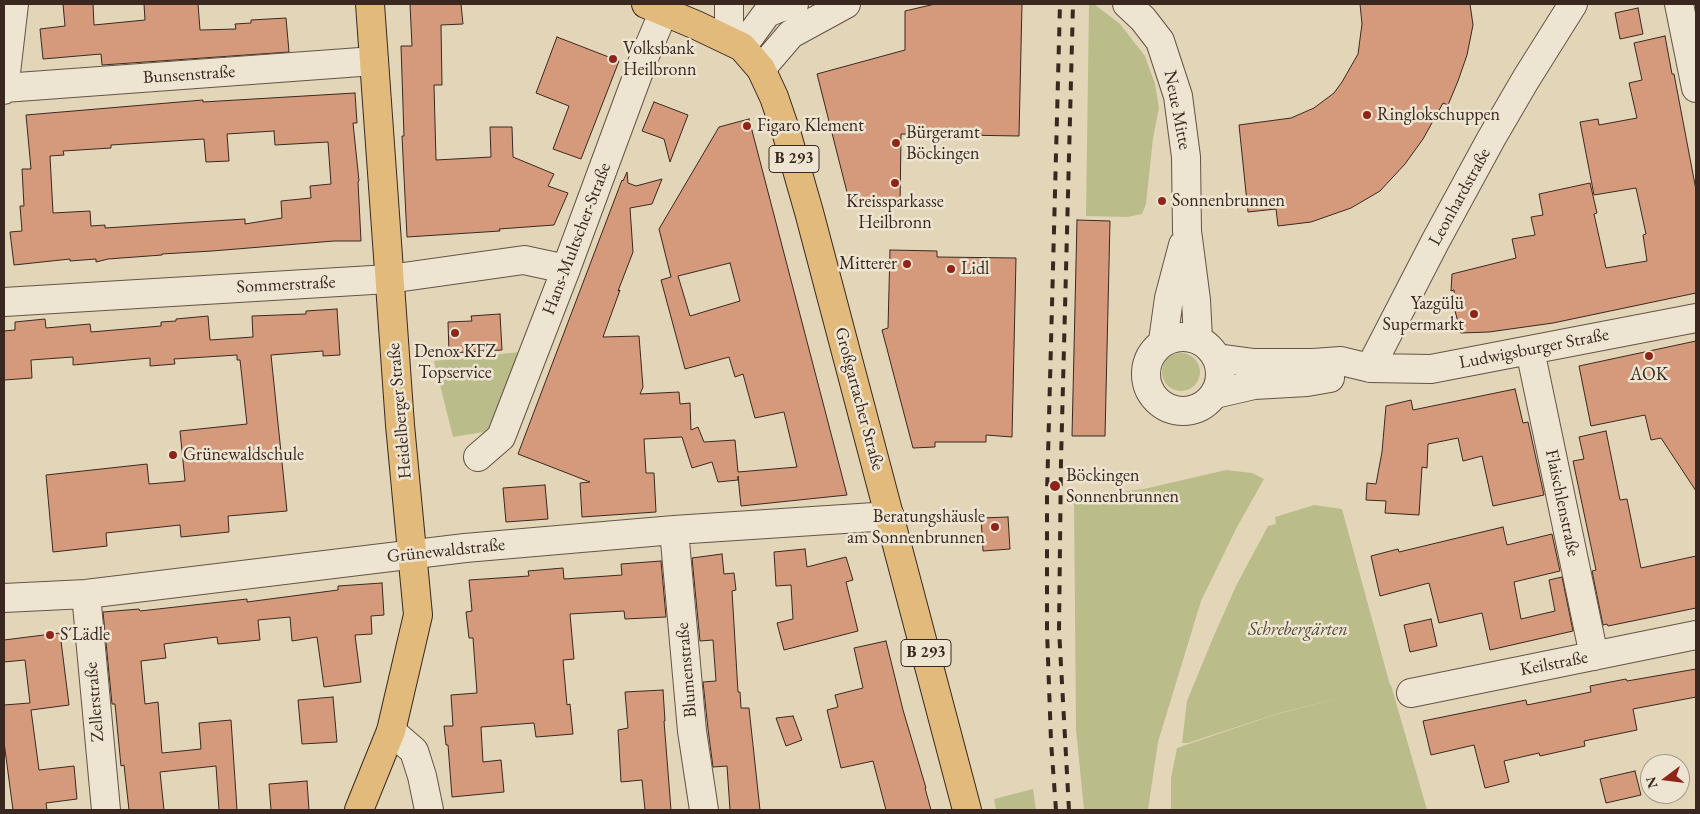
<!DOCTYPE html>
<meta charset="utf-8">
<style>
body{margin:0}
#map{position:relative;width:1700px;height:814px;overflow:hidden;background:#e3d6b8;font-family:"EB Garamond",serif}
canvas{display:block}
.frame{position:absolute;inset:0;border:5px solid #3a2820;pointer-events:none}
.north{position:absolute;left:1640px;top:754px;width:50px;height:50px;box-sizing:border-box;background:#ede4d1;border:1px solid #a5998a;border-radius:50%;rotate:255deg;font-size:14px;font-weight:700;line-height:20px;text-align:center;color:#3a2820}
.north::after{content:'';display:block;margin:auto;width:18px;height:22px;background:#8f2418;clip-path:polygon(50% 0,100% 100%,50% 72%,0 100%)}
</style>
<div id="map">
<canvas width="1700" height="814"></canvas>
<div class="frame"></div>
<div class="north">N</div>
</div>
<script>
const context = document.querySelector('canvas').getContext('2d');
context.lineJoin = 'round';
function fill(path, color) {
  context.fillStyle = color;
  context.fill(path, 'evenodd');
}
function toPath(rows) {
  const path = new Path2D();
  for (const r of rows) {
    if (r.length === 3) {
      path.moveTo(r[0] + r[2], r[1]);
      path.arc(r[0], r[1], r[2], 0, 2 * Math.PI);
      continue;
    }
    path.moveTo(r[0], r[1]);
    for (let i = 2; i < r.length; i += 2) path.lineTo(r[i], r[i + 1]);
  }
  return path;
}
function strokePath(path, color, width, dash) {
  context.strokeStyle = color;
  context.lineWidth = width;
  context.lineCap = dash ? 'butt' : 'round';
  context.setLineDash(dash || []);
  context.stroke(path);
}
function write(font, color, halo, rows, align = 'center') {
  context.font = font + ' "EB Garamond",serif';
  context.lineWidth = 5;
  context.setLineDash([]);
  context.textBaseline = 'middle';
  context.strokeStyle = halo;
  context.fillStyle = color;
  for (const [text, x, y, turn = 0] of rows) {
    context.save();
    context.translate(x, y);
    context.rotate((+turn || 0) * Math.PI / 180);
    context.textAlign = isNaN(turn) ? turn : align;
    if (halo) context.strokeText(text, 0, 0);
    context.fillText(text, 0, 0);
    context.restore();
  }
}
fill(toPath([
 [1089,4,1094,4,1120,24,1145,56,1155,84,1159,108,1153,138,1146,204,1142,214,1128,217,1086,216],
 [520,352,496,430,453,437,434,361],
 [1181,372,19],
 [1226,470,1252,473,1264,479,1237,527,1201,601,1158,742,1148,810,1084,810,1076,729,1074,498,1144,489],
 [1314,505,1342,509,1390,685,1391,685,1427,810,1171,810,1171,778,1177,748,1274,715,1350,695,1276,714,1188,743,1182,743,1187,701,1215,633,1237,584,1268,526,1276,524,1275,517],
 [1033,789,1036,810,996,810,994,799]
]), '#babc8a');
const building = toPath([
 [63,4,93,4,94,25,145,20,144,4,198,4,200,30,236,29,235,24,251,23,251,20,286,18,289,52,102,65,101,54,43,59,40,29,65,26,63,4],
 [410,4,461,4,463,24,441,25,442,85,434,85,436,160,491,157,490,127,512,127,513,157,554,174,548,186,568,193,554,225,499,229,500,231,407,237,402,136,404,136,401,46,412,46,410,4],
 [935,4,1022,4,1019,136,901,134,900,207,850,204,817,74,905,50,905,11,935,4],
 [1360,4,1470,4,1473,25,1467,55,1458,81,1448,105,1443,103,1423,139,1405,164,1380,191,1351,208,1311,222,1278,226,1276,209,1248,212,1239,125,1291,118,1314,108,1334,93,1342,82,1358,54,1362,24,1360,4],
 [1638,8,1643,34,1620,39,1615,13,1638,8],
 [1665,36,1672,74,1674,74,1696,190,1696,293,1553,323,1489,332,1461,333,1455,311,1454,290,1451,291,1452,274,1516,258,1512,239,1535,235,1531,217,1543,215,1539,194,1590,183,1597,213,1594,214,1606,268,1647,261,1643,235,1646,234,1636,188,1594,195,1580,122,1598,119,1599,125,1637,118,1629,83,1642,80,1634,43,1665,36],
 [557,37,619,61,581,159,553,149,569,106,536,93,557,37],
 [355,93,357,123,353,123,359,181,358,182,361,241,334,241,212,251,162,254,162,255,108,259,96,262,96,259,70,261,70,259,14,265,10,232,22,231,20,206,24,206,22,169,31,169,26,115,203,100,203,102,355,93],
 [274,131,275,145,328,142,331,184,310,186,311,198,281,201,282,218,245,224,245,219,105,228,105,225,91,226,90,211,53,213,50,156,64,155,63,151,111,148,111,145,204,139,206,162,229,161,227,134,274,131],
 [654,102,688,115,670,162,664,139,642,131,654,102],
 [749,119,847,495,741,506,738,476,738,480,718,482,712,462,692,468,682,437,644,439,646,473,654,473,656,512,582,517,580,483,590,482,518,454,622,180,623,181,627,172,628,183,636,186,662,179,652,204,630,208,633,252,618,291,620,290,603,337,639,336,643,387,640,394,679,392,680,404,690,403,691,430,698,427,704,442,735,440,738,472,797,467,784,412,755,418,743,374,735,377,729,357,685,369,661,280,671,277,659,229,719,127,749,119],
 [730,263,740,301,690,316,678,276,730,263],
 [1077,220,1110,221,1105,436,1072,436,1077,220],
 [890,250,937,251,937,257,1016,258,1012,437,986,435,986,442,935,442,935,447,913,448,882,330,888,328,890,250],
 [337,309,340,355,323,356,323,351,271,355,287,511,228,516,229,532,181,537,180,525,106,533,107,546,53,552,46,475,147,464,149,484,185,481,180,431,247,424,240,360,237,360,237,355,174,359,175,364,150,366,150,358,73,365,73,357,31,360,32,378,4,380,4,331,15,330,15,322,45,319,46,328,90,324,91,332,161,326,161,322,176,321,176,319,208,316,210,340,253,337,252,316,306,314,306,311,337,309],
 [500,314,502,350,449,353,448,322,472,321,471,316,500,314],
 [1696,341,1696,491,1661,438,1651,440,1645,415,1591,426,1579,366,1696,341],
 [1515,389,1523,423,1528,422,1544,495,1493,506,1482,456,1463,461,1458,438,1428,444,1427,468,1422,467,1419,515,1385,513,1386,501,1366,500,1367,483,1376,484,1382,452,1386,406,1411,400,1413,410,1515,389],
 [1606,431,1620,500,1627,499,1641,568,1696,556,1696,608,1608,626,1607,624,1603,625,1592,571,1596,570,1573,461,1584,459,1579,437,1606,431],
 [545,485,548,519,506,522,503,488,545,485],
 [1008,517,1010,549,983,551,981,518,1008,517],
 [1503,527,1507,545,1552,534,1560,571,1514,582,1521,619,1555,611,1549,580,1562,577,1573,631,1490,650,1482,613,1439,623,1429,583,1380,596,1371,556,1398,549,1399,552,1503,527],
 [805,549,807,567,846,557,853,580,846,582,858,631,784,650,777,623,793,619,791,585,776,586,774,552,805,549],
 [722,554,724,574,734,573,736,590,732,591,738,692,740,692,741,708,749,708,760,810,730,810,727,766,713,767,708,729,703,682,716,681,713,640,700,641,692,558,722,554],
 [661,561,666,617,625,619,624,611,570,614,574,659,563,660,567,705,570,704,573,734,536,737,534,723,481,727,483,762,501,760,504,792,452,797,448,745,446,745,444,726,453,726,451,695,477,693,473,638,469,638,466,612,472,611,469,580,529,576,528,571,563,568,564,579,622,575,621,564,661,561],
 [382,583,384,615,371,616,372,634,355,635,361,682,324,687,317,637,292,641,290,617,258,620,260,640,218,644,217,637,164,644,166,658,141,661,145,704,158,702,162,753,201,749,199,723,231,720,237,810,219,810,216,766,160,772,164,810,129,810,124,765,121,766,115,704,112,704,103,612,139,609,140,611,247,599,247,602,338,590,338,586,382,583],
 [1431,619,1437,646,1410,652,1404,625,1431,619],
 [60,633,69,705,31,710,39,770,74,766,77,799,46,803,47,810,13,810,4,742,4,705,30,703,25,660,4,662,4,640,60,633],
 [886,641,903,710,926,788,925,788,931,810,886,810,873,761,841,768,827,710,838,707,835,695,863,688,854,648,886,641],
 [1696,669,1696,697,1633,709,1637,730,1584,741,1585,746,1540,756,1539,753,1504,761,1509,782,1485,788,1474,745,1431,755,1423,721,1526,700,1527,705,1591,692,1590,686,1626,679,1627,681,1696,669],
 [663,690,665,721,664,721,671,810,645,810,642,780,621,782,618,730,628,728,625,692,663,690],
 [333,697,337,742,302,744,298,700,333,697],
 [793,716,802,740,786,746,776,718,793,716],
 [1635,771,1641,795,1606,803,1600,779,1635,771],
 [307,781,309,810,271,810,269,784,307,781]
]);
fill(building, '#d59a7c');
strokePath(building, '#3a2820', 1);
const minor = toPath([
 [729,4,729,40],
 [1127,4,1143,19,1160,41,1178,96,1186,157,1187,231,1196,300,1198,339],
 [1679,4,1696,88],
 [742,47,767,13,779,8,794,4],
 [761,69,791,34,846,4],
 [4,88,374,61],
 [4,90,14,4],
 [4,302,389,279,524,260,566,269],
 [1183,374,37],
 [1163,341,1169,298,1183,245],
 [1530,350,1594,656],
 [1217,358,1254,363,1313,363,1341,361,1370,368,1431,369,1696,318],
 [1370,368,1435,242,1491,139,1526,79,1573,4],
 [1215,394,1254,385,1307,382,1330,378],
 [478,457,501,437,566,269,644,58,664,11],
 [674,530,692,731,704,810],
 [86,594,106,810],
 [4,598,86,594,465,548,674,530,890,516],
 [1411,693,1696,635],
 [391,731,414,751,422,776,429,810]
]);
const major = toPath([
 [646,4,696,25,742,47,761,69,774,97,787,135,809,212,967,810],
 [359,810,391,731,418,615,400,425,370,4]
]);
strokePath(minor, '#645446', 30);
strokePath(major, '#3a2820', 30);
strokePath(minor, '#ede4d1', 28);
strokePath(major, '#e2bb7c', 28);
strokePath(toPath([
 [1056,810,1051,741,1047,631,1047,494,1060,4],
 [1069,810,1059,629,1061,461,1073,4]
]), '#3a2820', 4, [9, 9]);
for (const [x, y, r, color] of [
 [613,59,5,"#8f2418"],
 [1367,115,5,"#8f2418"],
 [747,126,5,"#8f2418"],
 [896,143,5,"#8f2418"],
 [895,183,5,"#8f2418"],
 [1162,201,5,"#8f2418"],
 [907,264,5,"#8f2418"],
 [951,269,5,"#8f2418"],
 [1474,314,5,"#8f2418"],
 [455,333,5,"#8f2418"],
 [1649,356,5,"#8f2418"],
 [173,455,5,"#8f2418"],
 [1055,486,6,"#8f2418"],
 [995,527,5,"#8f2418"],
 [50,635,5,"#8f2418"]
]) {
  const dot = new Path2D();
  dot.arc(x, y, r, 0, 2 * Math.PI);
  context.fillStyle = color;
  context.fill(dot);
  strokePath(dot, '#ede4d1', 2);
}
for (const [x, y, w] of [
 [794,159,50],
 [926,653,50]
]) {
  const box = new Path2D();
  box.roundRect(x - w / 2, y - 13.5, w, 27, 4);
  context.fillStyle = '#ede4d1';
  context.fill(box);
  strokePath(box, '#3a2820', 1);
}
write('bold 16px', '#3a2820', null, [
 ["B 293",794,159],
 ["B 293",926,653]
]);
write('18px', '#3a2820', '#ede4d1', [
 ["Volksbank",623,49],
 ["Heilbronn",623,70],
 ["Ringlokschuppen",1377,115],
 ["Figaro Klement",757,126],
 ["Bürgeramt",906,133],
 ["Böckingen",906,154],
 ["Sonnenbrunnen",1172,201],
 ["Kreissparkasse",895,202,"center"],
 ["Heilbronn",895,223,"center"],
 ["Mitterer",897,264,"right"],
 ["Lidl",961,269],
 ["Yazgülü",1464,304,"right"],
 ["Supermarkt",1464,325,"right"],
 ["Denox KFZ",455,352,"center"],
 ["Topservice",455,373,"center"],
 ["AOK",1649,375,"center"],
 ["Grünewaldschule",183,455],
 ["Böckingen",1066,476],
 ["Sonnenbrunnen",1066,497],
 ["Beratungshäusle",985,517,"right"],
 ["am Sonnenbrunnen",985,538,"right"],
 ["S´Lädle",60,635]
], 'left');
write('18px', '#3a2820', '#ede4d1', [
 ["Bunsenstraße",189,75,-4],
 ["Neue Mitte",1177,110,79],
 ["Leonhardstraße",1460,197,-61],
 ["Hans-Multscher-Straße",577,239,-69],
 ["Sommerstraße",286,285,-3],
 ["Ludwigsburger Straße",1534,349,-11],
 ["Großgartacher Straße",859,399,75],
 ["Heidelberger Straße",400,411,-95],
 ["Flaischlenstraße",1562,503,78],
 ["Grünewaldstraße",446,551,-6],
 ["Keilstraße",1554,664,-11],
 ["Blumenstraße",687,670,-95],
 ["Zellerstraße",95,702,-95]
]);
write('italic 18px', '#544635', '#ede4d1', [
 ["Schrebergärten",1298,630]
]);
</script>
